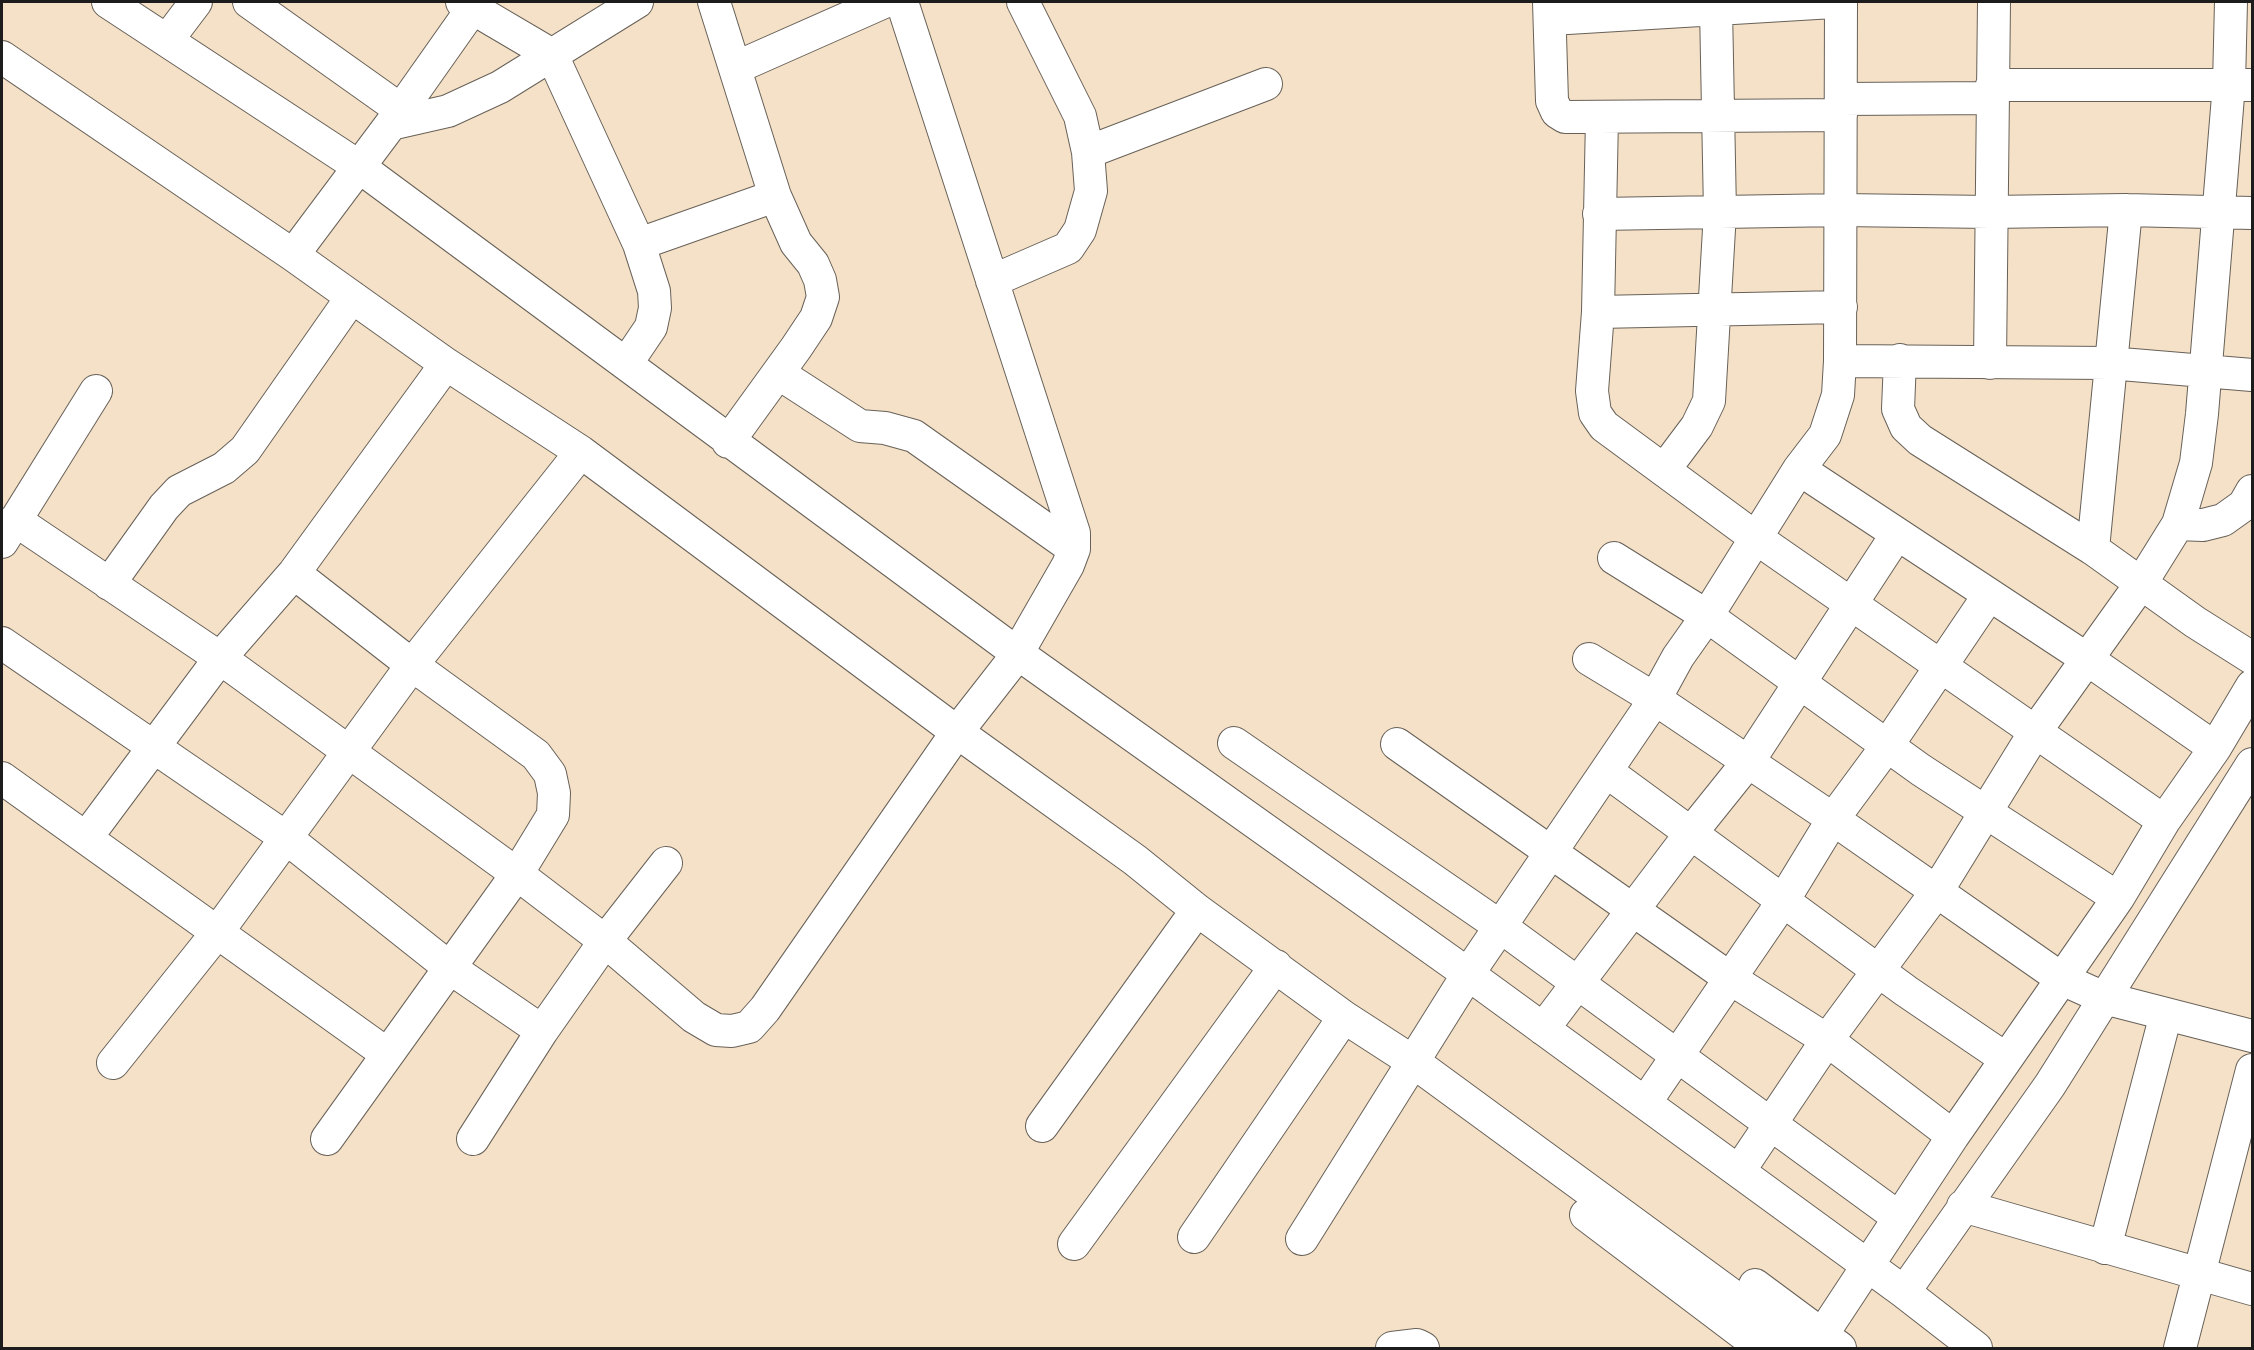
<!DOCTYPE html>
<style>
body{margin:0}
#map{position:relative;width:2254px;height:1350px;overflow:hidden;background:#f4e1c8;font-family:Kalam,sans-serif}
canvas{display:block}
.frame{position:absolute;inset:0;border:3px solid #1c1c1c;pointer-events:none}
</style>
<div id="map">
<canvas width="2254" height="1350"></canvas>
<div class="frame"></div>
</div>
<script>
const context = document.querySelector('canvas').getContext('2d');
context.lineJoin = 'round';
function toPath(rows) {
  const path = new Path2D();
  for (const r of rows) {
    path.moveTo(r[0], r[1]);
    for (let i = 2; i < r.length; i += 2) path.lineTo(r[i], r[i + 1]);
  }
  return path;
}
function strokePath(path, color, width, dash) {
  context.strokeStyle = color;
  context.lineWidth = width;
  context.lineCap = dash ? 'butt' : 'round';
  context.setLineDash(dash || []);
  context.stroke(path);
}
const minor = toPath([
 [108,2,358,166,1017,653,1468,974,1904,1292,1976,1348],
 [249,2,401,110],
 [462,2,552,55,639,244,654,291,655,308,651,327,626,364],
 [714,2,775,196,796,243,813,264,820,280,823,297,816,318,796,348,728,442],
 [1549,2,1552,101,1557,112,1565,117,1841,115],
 [1551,19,1833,2],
 [168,39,196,2],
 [2,57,293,255,446,364,581,452,957,732,1135,860,1197,910,1344,1017,1415,1063,1804,1348],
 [735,68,884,2],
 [1992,85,2252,85],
 [1842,99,1992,98],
 [1602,118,1598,312,1592,391,1595,413,1604,426,1756,538,2164,821],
 [391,124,448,111,500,87,637,2],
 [1088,152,1266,84],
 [1599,214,1841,210,1990,212,2126,210,2252,213],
 [639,244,775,196],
 [293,255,391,124,477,2],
 [992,281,1068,248,1080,230,1091,191,1088,152,1080,116,1023,2],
 [1598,312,1841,307],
 [1900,360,1898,409,1906,427,1920,440,2093,549,2195,622,2252,658],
 [1840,361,2109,363,2252,375],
 [1990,363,1994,2],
 [778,373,860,426,885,428,914,436,1074,549],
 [1799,469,2087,659,2215,748],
 [1664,470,1697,426,1709,401,1720,212,1716,8],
 [15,520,220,658,517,874,605,941,694,1017,716,1030,732,1031,749,1027,765,1009,957,732,1014,659,1068,565,1074,549,1074,533,902,2],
 [2178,524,2203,525,2223,520,2244,505,2252,491],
 [2,542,96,391],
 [2093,549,2126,210],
 [1614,558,1707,616,1921,770,2118,898],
 [294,573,412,665,536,755,550,774,554,793,553,815,517,874,327,1139],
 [109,584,164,507,179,491,224,468,245,450,352,297],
 [2,643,285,837,450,968,542,1031],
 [1589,659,1655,699,1833,819,2062,979,2104,998,2252,1036],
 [1234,743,1501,927,1898,1217],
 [1397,744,1731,979,1827,1040,1953,1136],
 [1606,771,1906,991,2006,1059],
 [2,778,387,1054],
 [86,838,220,658,294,573,446,364],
 [1543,1029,1691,833,1748,762,1897,534],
 [113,1063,216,934,412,665,581,452],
 [1645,1103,1783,901,1833,819,1887,746,1989,595],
 [1042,1126,1197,910],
 [473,1139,542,1031,605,941,666,863],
 [1739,1171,1827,1040,1937,891,2035,732,2140,585,2178,524,2196,463,2202,414,2229,84,2231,2],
 [1963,1206,2252,1289],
 [1586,1215,1762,1348],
 [1194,1237,1344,1017],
 [1302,1239,1468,974,1655,699,1678,657,1707,616,1799,469,1825,435,1838,395,1840,361,1841,2],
 [1074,1244,1276,966],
 [2105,1248,2166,1014],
 [1755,1285,1840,1348],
 [1904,1292,2050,1085,2252,764],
 [1822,1335,1953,1136,2118,898,2164,821,2215,748,2252,686],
 [1392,1348,1417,1345,1423,1348],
 [2180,1348,2252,1070]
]);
strokePath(minor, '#686158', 34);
strokePath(minor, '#fff', 32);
</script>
